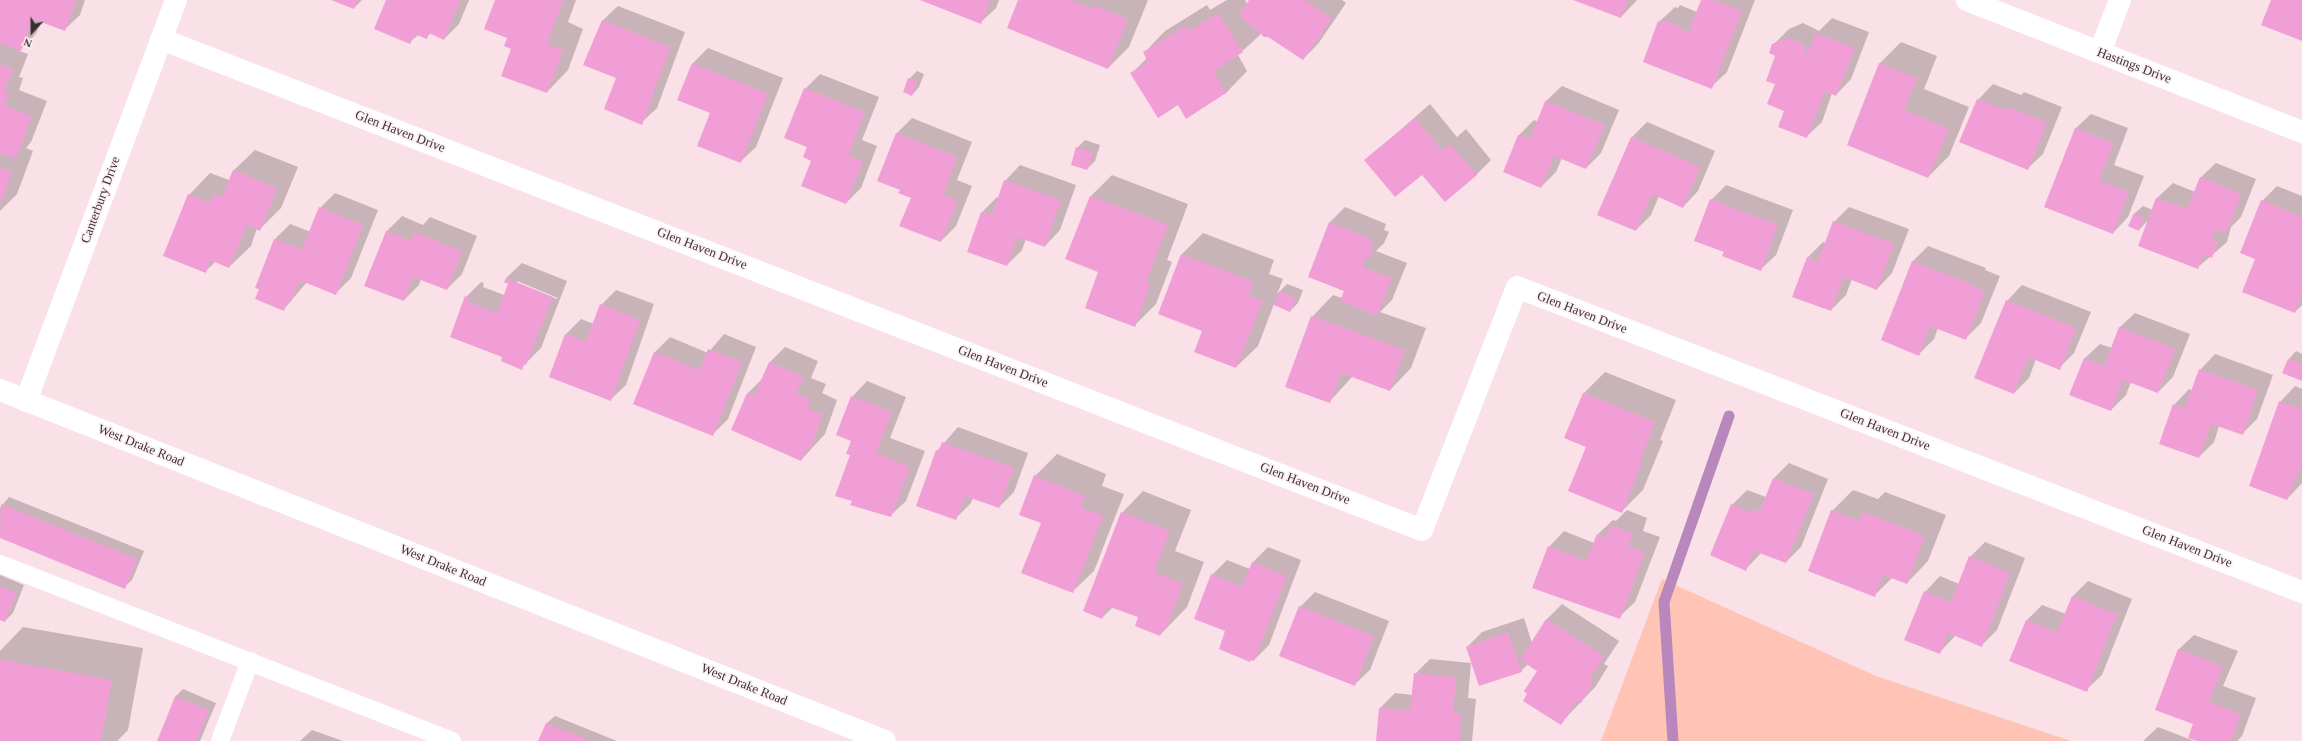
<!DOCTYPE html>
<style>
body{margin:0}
#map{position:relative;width:2302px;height:741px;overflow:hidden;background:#fae0e7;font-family:"Times New Roman",serif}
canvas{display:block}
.north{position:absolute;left:12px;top:12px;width:40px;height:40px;-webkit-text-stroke:3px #fcf2f5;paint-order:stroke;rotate:201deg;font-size:11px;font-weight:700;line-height:16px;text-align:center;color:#3a3033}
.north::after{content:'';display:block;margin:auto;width:14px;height:18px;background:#3a3033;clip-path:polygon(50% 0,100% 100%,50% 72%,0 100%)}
</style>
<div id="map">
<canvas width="2302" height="741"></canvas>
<div class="north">N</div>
</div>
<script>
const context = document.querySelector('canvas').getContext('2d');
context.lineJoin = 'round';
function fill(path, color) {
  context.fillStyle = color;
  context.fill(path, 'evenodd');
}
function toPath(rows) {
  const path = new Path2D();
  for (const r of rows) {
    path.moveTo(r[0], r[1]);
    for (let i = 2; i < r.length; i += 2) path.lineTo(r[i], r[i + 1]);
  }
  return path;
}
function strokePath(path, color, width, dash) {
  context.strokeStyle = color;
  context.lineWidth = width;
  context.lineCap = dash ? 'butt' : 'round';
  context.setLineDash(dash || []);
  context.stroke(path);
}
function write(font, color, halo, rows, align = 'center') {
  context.font = font + ' "Times New Roman",serif';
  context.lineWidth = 3.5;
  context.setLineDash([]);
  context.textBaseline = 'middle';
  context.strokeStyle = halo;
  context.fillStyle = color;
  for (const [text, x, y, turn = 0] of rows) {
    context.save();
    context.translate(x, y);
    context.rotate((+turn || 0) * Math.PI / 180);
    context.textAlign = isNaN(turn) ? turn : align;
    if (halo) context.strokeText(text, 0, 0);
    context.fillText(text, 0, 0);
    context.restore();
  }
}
fill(toPath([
 [1662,579,1876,676,2071,741,1601,741]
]), '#ffc4b5');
fill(toPath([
 [0,0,85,0,80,15,64,30,41,21,36,34,19,51,28,54,19,77,23,78,19,90,47,101,31,142,26,148,33,151,17,194,0,211],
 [333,0,362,0,354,8],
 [387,0,469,0,459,24,444,39,431,33,426,38,418,35,410,42],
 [495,0,576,0,568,22,583,29,568,70,547,92,512,48],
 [923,0,999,0,996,8,980,23],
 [1019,0,1148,0,1129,47,1108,68],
 [1227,0,1245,0,1247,4,1250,0,1342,0,1346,3,1318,44,1303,59,1268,36,1261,34,1238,55,1247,71,1226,93,1179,104,1132,73,1147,58,1144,53,1165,31,1207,5,1210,10],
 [1576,0,1637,0,1621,17],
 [1702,0,1755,0,1727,72,1711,87,1659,22,1675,7,1678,8,1680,5,1697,12],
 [618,6,685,32,657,108,641,123,618,77,602,21],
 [1832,18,1869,32,1851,79,1836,95,1832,93,1822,122,1806,137,1786,110,1776,84,1777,55,1773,45,1789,29,1803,23,1819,31],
 [1901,42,1937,56,1924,89,1969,107,1949,156,1928,177,1848,144,1880,63],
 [708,48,783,78,756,147,740,162,711,112,693,63],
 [917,71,924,74,919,87,912,95,909,79],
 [820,74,879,97,862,140,877,146,861,188,846,203,812,160,805,89],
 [1993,84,2021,95,2024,92,2062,107,2043,154,2027,169,1978,100],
 [1562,86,1619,110,1601,153,1586,168,1562,158,1556,172,1541,187,1504,171,1519,135,1534,120,1538,122,1546,101],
 [1430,104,1457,137,1466,129,1491,160,1476,175,1422,173,1365,161],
 [2091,114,2128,128,2114,165,2144,176,2128,217,2113,233,2075,129],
 [912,118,972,142,957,180,972,186,956,226,941,241,912,197,897,133],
 [1647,122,1715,151,1698,191,1683,207,1659,196,1651,215,1636,230,1632,137],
 [1085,140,1100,145,1095,161,1087,169,1077,148],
 [255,150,298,167,281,208,260,229,257,228,251,246,229,267,216,261,205,272,189,195,210,173,229,180,233,171],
 [2216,163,2256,179,2241,217,2231,227,2227,242,2197,268,2149,219,2139,230,2130,226,2135,213,2143,206,2153,210,2157,198,2173,183,2195,192,2200,178],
 [1020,165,1076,185,1060,230,1045,246,1026,239,1022,250,1007,265,982,212,997,197,999,198,1005,181],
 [1112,175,1188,204,1167,260,1172,262,1156,304,1134,326,1100,271,1067,258,1091,196],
 [1726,185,1793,210,1776,255,1760,270,1725,252,1711,200],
 [2277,186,2302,196,2302,305,2295,312,2257,258,2262,201],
 [335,193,378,210,351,278,336,293,307,282,284,309,256,287,275,239,290,224,311,232,320,208],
 [1345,207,1386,224,1384,230,1389,232,1384,243,1376,251,1407,263,1392,300,1380,312,1426,328,1411,368,1390,390,1353,376,1330,401,1312,317,1333,295,1342,298,1345,291,1309,276,1330,222],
 [1849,207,1909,229,1892,273,1877,289,1852,279,1846,295,1831,310,1794,296,1808,257,1823,242,1826,243,1834,222],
 [402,216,423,225,430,217,477,236,462,274,447,289,421,279,419,285,404,300,386,232],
 [1203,233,1274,260,1269,274,1283,279,1277,294,1287,284,1303,290,1298,303,1290,311,1274,304,1258,346,1236,367,1203,330,1182,254],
 [1928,246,1986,268,1985,270,2000,276,1981,323,1966,338,1938,328,1934,339,1919,354,1913,261],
 [522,263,567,281,541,348,521,368,504,356,451,336,466,297,481,282,484,283,483,287,504,295,509,283,506,278],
 [517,281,558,298,557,299,517,283],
 [2022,285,2091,312,2074,353,2059,368,2036,359,2029,378,2014,393,2007,301],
 [616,290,654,304,626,385,610,400,550,377,566,334,581,319,594,324,601,305],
 [2135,313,2190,334,2173,377,2158,392,2131,382,2126,395,2111,410,2084,359,2100,344,2112,348,2119,328],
 [724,334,756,347,728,419,712,435,654,353,670,337,708,353],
 [785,347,818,361,811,378,826,384,822,393,837,400,825,434,801,460,732,429,748,393,762,379,770,362],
 [2296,351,2302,354,2302,379,2289,359],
 [2215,354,2273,375,2257,419,2242,434,2219,426,2214,442,2199,457,2174,405,2189,389,2193,391,2200,370],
 [1605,372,1676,400,1660,440,1663,441,1643,490,1622,511,1588,446,1566,437,1584,393],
 [867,381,906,397,890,438,925,451,906,501,890,516,852,504,852,397],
 [2295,386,2302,389,2302,483,2287,499,2280,402],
 [958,427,1028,453,1014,492,999,507,973,498,971,503,956,518,937,451],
 [1057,454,1106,474,1102,486,1124,494,1094,571,1072,592,1042,523,1035,476],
 [1789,463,1828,479,1801,547,1786,562,1762,552,1746,569,1732,505,1747,490,1766,497,1774,478],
 [1853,490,1878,499,1885,492,1946,515,1928,561,1907,583,1893,577,1874,596,1832,511],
 [1143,491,1191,510,1175,551,1204,562,1187,607,1160,635,1140,617,1113,607,1102,618,1122,513],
 [9,497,144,551,132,580,124,587,0,537,0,508],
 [1627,510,1647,518,1643,531,1660,537,1635,602,1619,617,1549,547,1564,531,1594,543,1597,535,1613,520,1616,521],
 [1985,542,2025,558,1997,630,1981,646,1956,635,1939,653,1925,592,1940,576,1959,584,1970,557],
 [1268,547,1301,560,1269,645,1254,660,1227,631,1212,575,1227,560,1250,569,1253,562],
 [0,575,24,585,13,613,5,621,0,619],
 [2088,581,2132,599,2102,675,2086,690,2027,620,2042,605,2066,614,2073,596],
 [1315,592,1389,621,1370,670,1354,685,1300,607],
 [1562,604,1619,641,1604,664,1608,666,1596,686,1560,724,1539,670,1528,664,1521,671,1467,647,1482,632,1524,618,1532,643,1547,619],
 [23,627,143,648,128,730,117,741,0,741,0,651],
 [2194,635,2238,651,2223,686,2256,698,2242,736,2237,741,2200,741,2194,723,2178,650],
 [1430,659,1471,663,1468,698,1476,699,1472,741,1377,741,1380,708,1395,693,1413,695,1415,674],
 [183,689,216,703,200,741,158,741,175,697],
 [555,716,617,741,540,741,547,723],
 [2158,727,2194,741,2143,741],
 [312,730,343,741,300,741]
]), '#0003');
strokePath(toPath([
 [1673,741,1664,602,1729,416]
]), '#b888bd', 11);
fill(toPath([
 [0,0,76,0,65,31,33,19,21,51,0,43],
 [331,0,358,0,354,9],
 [386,0,460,0,444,40,429,33,427,39,415,34,410,44,374,29],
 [495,0,563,0,547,44,563,50,547,93,501,76,511,49,504,46,507,38,484,29],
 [920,0,990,0,981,24],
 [1018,0,1070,0,1091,9,1093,5,1128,19,1108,69,1007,28],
 [1249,0,1305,0,1332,19,1303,60,1268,37,1264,37,1239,15],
 [1573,0,1628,0,1621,18],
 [1701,0,1712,0,1742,11,1712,89,1643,62,1658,21,1663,23,1664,20,1681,27,1681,29,1688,33],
 [2271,0,2302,0,2302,41,2261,25],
 [1218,13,1243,52,1214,71,1226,93,1186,119,1178,105,1158,118,1130,73,1148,62,1143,52,1185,26,1189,31],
 [602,20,670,47,642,125,604,109,616,78,583,65],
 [1816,33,1855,48,1836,96,1825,91,1807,138,1778,127,1784,111,1767,104,1775,84,1766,81,1775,56,1769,53,1772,44,1788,38,1803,44,1807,54],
 [692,63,768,94,741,163,697,146,710,113,677,100],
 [1879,63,1917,78,1904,110,1949,129,1928,178,1847,145],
 [0,64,13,69,4,92,9,94,4,105,32,116,16,159,0,153],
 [908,78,917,82,912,96,903,92],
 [804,88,865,112,848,156,863,161,846,204,801,186,811,161,803,157,807,147,784,138],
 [1977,99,2006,110,2008,107,2047,122,2028,170,1959,142],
 [1545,101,1605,125,1586,169,1554,156,1541,188,1503,172,1518,135,1530,139],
 [1415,118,1442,151,1450,144,1477,175,1445,202,1422,175,1395,197,1364,160],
 [2075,128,2114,143,2099,180,2129,192,2113,234,2044,207],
 [896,133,957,157,943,195,958,201,941,242,899,226,911,198,898,193,900,190,877,181],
 [1631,137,1700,167,1683,208,1652,194,1636,231,1597,215],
 [1076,147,1093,152,1087,170,1071,165],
 [0,168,12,172,0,204],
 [233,170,277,188,260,231,247,225,229,268,210,260,206,273,163,256,188,194,210,203,214,194,222,197],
 [2200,177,2242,194,2226,233,2216,229,2212,240,2218,242,2212,258,2203,255,2198,269,2138,246,2156,198,2187,209],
 [1004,180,1061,200,1045,247,1017,237,1007,266,967,252,981,212,992,215],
 [1090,196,1168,225,1146,281,1151,283,1135,327,1085,308,1098,272,1065,259],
 [1710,199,1778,225,1761,271,1722,256,1724,252,1694,241],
 [2261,200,2302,217,2302,295,2295,313,2242,292,2255,259,2240,253],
 [319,207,363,225,336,295,299,280,291,302,288,300,284,311,255,299,259,289,255,288,274,239,302,249],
 [2134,213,2144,217,2139,231,2128,226],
 [1833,221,1894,244,1877,290,1844,277,1831,311,1792,297,1807,257,1818,261],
 [1329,222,1372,239,1369,245,1374,247,1369,260,1366,258,1362,267,1392,278,1377,316,1340,301,1344,291,1308,277],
 [386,231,411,241,414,232,462,251,447,290,413,277,404,301,364,286],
 [1181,254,1254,282,1248,295,1263,301,1236,368,1194,352,1202,331,1158,314],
 [1912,261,1971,284,1971,285,1985,292,1966,340,1930,326,1919,356,1881,340],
 [506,278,553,297,526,365,524,364,522,370,501,361,502,357,450,337,465,296,470,298,468,302,497,313,508,284,504,282],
 [1279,291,1296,298,1290,312,1274,305],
 [2006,300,2076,328,2060,370,2028,357,2014,394,1974,378],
 [600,304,640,320,611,401,549,377,565,334,586,341],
 [1311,316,1405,350,1390,391,1341,373,1330,403,1285,387],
 [2119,327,2175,349,2158,393,2123,380,2111,411,2069,395,2084,358,2104,366],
 [708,349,742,362,713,436,633,404,654,352,700,370],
 [2288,359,2302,364,2302,381,2282,373],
 [769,362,804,377,796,393,811,400,807,408,822,415,810,451,806,449,801,461,731,430,747,393,754,396],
 [2199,369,2258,390,2243,435,2211,424,2199,458,2159,444,2173,404,2185,408],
 [1583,393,1655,422,1640,461,1642,462,1622,513,1568,491,1586,447,1564,438],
 [851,396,892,412,876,453,910,467,891,517,850,505,852,501,835,496,850,455,846,454,851,441,836,435],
 [2279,401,2302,409,2302,464,2287,500,2249,486],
 [942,442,1014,468,999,508,965,496,956,520,916,506,936,450,939,451],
 [1034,475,1085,496,1081,507,1103,516,1073,593,1021,573,1041,523,1019,515],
 [1773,478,1814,494,1786,563,1754,551,1746,571,1710,555,1731,504,1752,513,1753,508,1760,511],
 [1,504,137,559,125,589,0,538],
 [1831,510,1859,521,1863,512,1925,536,1907,584,1883,575,1875,597,1808,571],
 [1121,512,1170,531,1154,572,1183,584,1166,629,1163,628,1160,636,1135,626,1138,617,1107,606,1102,619,1083,611],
 [1610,525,1633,533,1628,546,1645,552,1620,619,1532,588,1548,546,1586,561,1597,534,1606,538],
 [1969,556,2010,573,1982,647,1948,633,1940,654,1904,640,1924,591,1951,602],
 [1252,562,1287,576,1254,661,1251,660,1250,662,1219,649,1225,631,1194,619,1211,574,1242,587],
 [0,586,17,593,5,622,0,620],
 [2072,596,2117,614,2087,692,2009,661,2026,620,2057,632],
 [1299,606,1374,636,1355,686,1279,656],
 [1546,619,1604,656,1589,680,1593,682,1581,703,1577,700,1561,725,1523,701,1527,694,1524,691,1537,671,1520,660],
 [1508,632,1522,672,1479,686,1466,647],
 [2178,649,2223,666,2209,702,2241,714,2231,741,2197,741,2188,738,2193,724,2155,710],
 [0,660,112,680,101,741,0,741],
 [1414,673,1456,677,1453,713,1461,714,1459,741,1376,741,1379,708,1410,711],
 [175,697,209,710,196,741,157,741],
 [546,723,591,741,538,741]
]), '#f19ed6');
strokePath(toPath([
 [0,564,452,741],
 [220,741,250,661]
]), '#fff', 18);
strokePath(toPath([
 [1967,0,2302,132],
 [161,39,1422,530,1517,287,2302,592],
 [2100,52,2120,0],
 [26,401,176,0]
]), '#fff', 22);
strokePath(toPath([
 [0,390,885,741]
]), '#fff', 22);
write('13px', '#3a3033', '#fcf2f5', [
 ["Hastings Drive",2134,66,21],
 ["Glen Haven Drive",400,132,21],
 ["Canterbury Drive",101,200,-70],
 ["Glen Haven Drive",702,249,21],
 ["Glen Haven Drive",1582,313,21],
 ["Glen Haven Drive",1003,367,21],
 ["Glen Haven Drive",1885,430,21],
 ["West Drake Road",141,446,22],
 ["Glen Haven Drive",1305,484,21],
 ["Glen Haven Drive",2187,547,21],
 ["West Drake Road",443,566,22],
 ["West Drake Road",744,685,22]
]);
</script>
